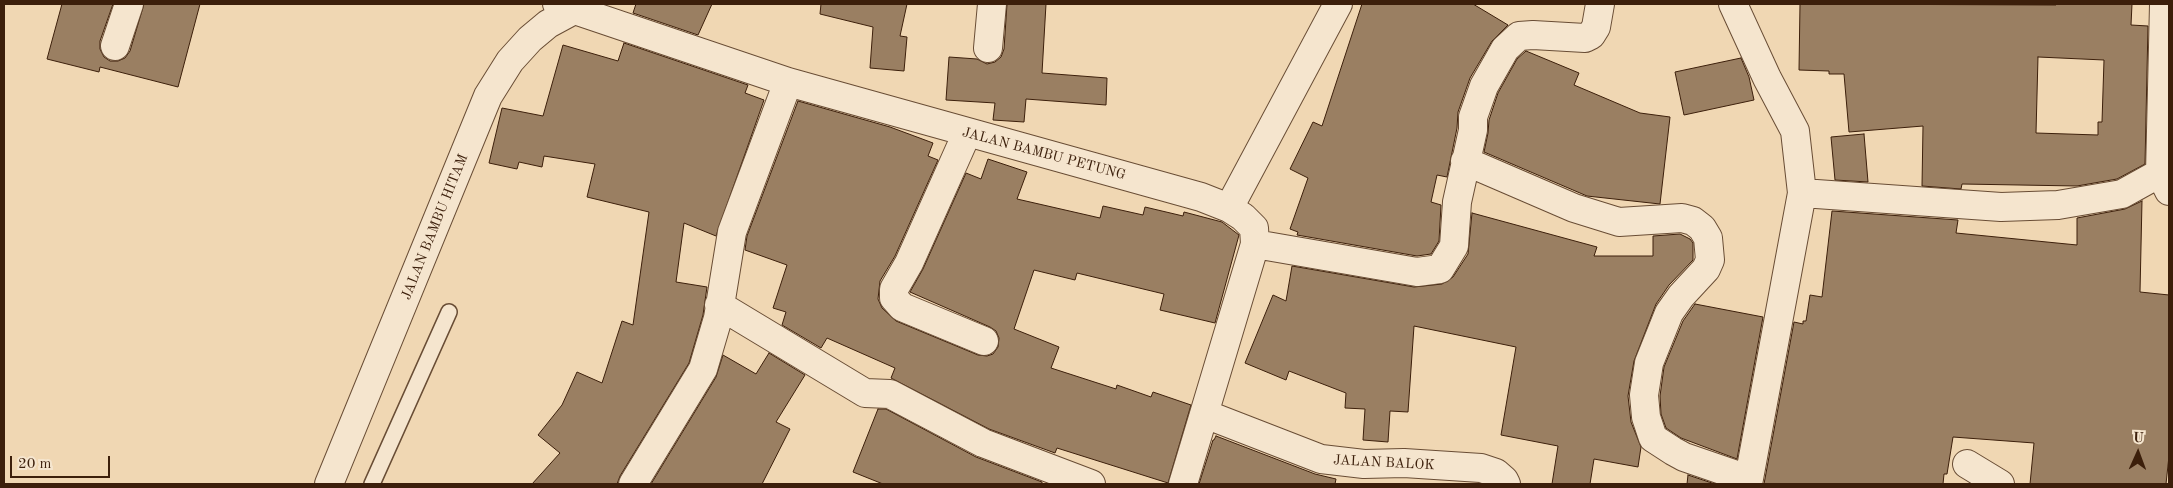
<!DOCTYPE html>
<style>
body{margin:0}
#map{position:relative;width:2173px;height:488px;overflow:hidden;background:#f0d7b3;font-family:"Old Standard TT",serif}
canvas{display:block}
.frame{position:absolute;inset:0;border:5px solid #3c1f0b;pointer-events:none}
.north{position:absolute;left:2113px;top:428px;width:50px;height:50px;-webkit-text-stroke:4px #f5e5ce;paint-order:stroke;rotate:2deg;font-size:14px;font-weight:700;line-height:20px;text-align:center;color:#3c1f0b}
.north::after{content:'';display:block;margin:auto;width:18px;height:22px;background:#3c1f0b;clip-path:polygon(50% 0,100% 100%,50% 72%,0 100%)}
.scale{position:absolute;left:10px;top:456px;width:100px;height:22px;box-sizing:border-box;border:2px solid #3c1f0b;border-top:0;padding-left:6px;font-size:15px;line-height:18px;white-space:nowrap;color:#3c1f0b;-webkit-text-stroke:4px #f5e5ce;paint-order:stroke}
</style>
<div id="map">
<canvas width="2173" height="488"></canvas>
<div class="frame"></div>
<div class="north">U</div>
<div class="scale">20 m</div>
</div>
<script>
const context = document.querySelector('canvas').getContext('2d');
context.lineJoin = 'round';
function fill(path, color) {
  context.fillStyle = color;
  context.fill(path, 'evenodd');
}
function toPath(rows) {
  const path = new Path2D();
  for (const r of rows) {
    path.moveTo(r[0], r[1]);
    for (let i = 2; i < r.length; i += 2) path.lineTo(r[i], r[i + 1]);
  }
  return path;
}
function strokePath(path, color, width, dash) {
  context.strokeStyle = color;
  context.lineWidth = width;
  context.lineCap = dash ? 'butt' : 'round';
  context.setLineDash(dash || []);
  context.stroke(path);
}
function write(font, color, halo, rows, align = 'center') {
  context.font = font + ' "Old Standard TT",serif';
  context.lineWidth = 4.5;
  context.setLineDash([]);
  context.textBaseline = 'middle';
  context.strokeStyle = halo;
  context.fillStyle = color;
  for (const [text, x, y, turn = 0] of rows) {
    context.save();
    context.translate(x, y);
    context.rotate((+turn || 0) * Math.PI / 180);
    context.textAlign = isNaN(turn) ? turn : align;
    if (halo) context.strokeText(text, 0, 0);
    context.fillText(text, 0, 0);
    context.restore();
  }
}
const building = toPath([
 [62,4,113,4,100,41,100,49,104,57,110,61,118,61,125,58,130,51,144,4,200,4,178,87,100,67,99,72,47,59,62,4],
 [636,4,712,4,698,35,633,13,636,4],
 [821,4,907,4,900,36,907,37,904,71,870,68,873,27,820,14,821,4],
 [1007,4,1046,4,1042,73,1107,78,1106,105,1026,99,1024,122,993,120,995,103,946,100,949,57,977,59,987,64,995,62,1001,57,1004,49,1007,4],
 [1362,4,1473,4,1508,25,1492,41,1470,78,1458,112,1457,128,1447,177,1437,175,1431,202,1441,205,1439,241,1431,254,1417,256,1297,235,1298,232,1290,229,1308,178,1290,169,1313,122,1322,126,1362,4],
 [1800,4,2056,5,2056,4,2132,4,2131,25,2148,26,2145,164,2117,179,2077,186,1962,184,1961,189,1922,186,1923,126,1849,132,1844,74,1829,74,1829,71,1799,70,1800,4],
 [2038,57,2104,60,2102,122,2098,122,2098,135,2036,133,2038,57],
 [624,43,748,85,745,93,764,100,716,236,684,223,676,282,707,287,703,315,689,363,620,476,617,484,532,484,560,453,538,435,562,405,577,372,602,383,622,321,633,325,649,212,587,197,595,164,544,156,542,167,519,162,517,169,489,163,502,108,543,116,563,45,618,61,624,43],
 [1526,51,1579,73,1574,85,1640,113,1670,117,1660,204,1587,196,1484,152,1488,133,1489,120,1498,93,1517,59,1526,51],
 [1741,58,1749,77,1754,100,1684,115,1675,72,1741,58],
 [798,101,890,127,933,143,928,156,938,160,895,256,880,281,878,299,882,308,896,321,978,355,987,356,993,354,998,347,999,338,996,331,990,327,910,292,923,269,966,173,981,179,988,159,1027,172,1017,199,1100,218,1103,206,1143,215,1145,207,1183,216,1184,212,1222,222,1239,235,1215,323,1160,310,1164,294,1077,273,1075,280,1034,270,1014,329,1059,347,1051,368,1116,389,1117,385,1151,397,1153,392,1191,405,1168,483,1057,448,1055,453,989,429,891,378,895,368,827,338,821,348,782,325,786,312,773,308,787,265,745,250,747,236,798,101],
 [1864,134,1868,182,1835,180,1831,137,1864,134],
 [2142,201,2140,292,2169,295,2169,456,2166,484,2030,484,2034,443,1953,437,1947,474,1944,474,1943,484,1764,484,1794,322,1803,324,1803,321,1806,321,1810,295,1822,297,1832,211,1958,220,1956,233,2077,245,2077,218,2125,209,2142,201],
 [1472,213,1597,247,1594,256,1653,256,1653,236,1680,234,1690,239,1693,243,1693,260,1669,285,1656,304,1634,361,1628,396,1631,422,1641,447,1638,467,1594,459,1590,484,1552,484,1558,446,1501,435,1516,347,1414,326,1408,412,1390,411,1388,442,1363,440,1365,409,1345,408,1346,393,1289,371,1286,380,1245,363,1273,295,1286,301,1292,266,1414,287,1442,284,1453,277,1468,254,1472,213],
 [1695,304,1763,317,1737,459,1681,438,1666,428,1661,414,1660,396,1664,367,1683,321,1695,304],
 [769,353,805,375,776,422,790,429,762,484,651,484,716,377,723,355,756,374,769,353],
 [878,409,886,409,976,457,1042,482,1042,484,883,484,853,472,878,409],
 [1216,436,1315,474,1336,479,1335,484,1199,484,1213,440,1214,440,1216,436],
 [1688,475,1715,484,1687,484,1688,475]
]);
fill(building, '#9a7f62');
strokePath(building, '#3c1f0b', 1);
const lane = toPath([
 [372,484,449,312]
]);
const street = toPath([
 [557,4,788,82,1201,197,1229,208,1243,217,1254,228,1255,244,1183,484],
 [1733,4,1767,78,1795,131,1802,193,1748,484],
 [2164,4,2160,173,2169,191],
 [115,46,129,4],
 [988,48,992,4],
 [967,133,909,263,894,289,894,298,902,307,984,341],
 [1465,161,1574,208,1619,222,1682,218,1693,221,1702,228,1708,238,1710,260,1706,269,1681,296,1669,313,1649,363,1644,395,1646,417,1653,438,1673,451,1684,457,1748,479],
 [1802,193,2001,207,2058,205,2122,194,2160,173],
 [1229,208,1338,4],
 [1255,244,1417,272,1440,269,1454,246,1457,202,1473,130,1473,117,1484,86,1505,49,1519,36,1533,35,1585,38,1591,35,1596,27,1600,4],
 [719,305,865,393,890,394,983,443,1091,484],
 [1205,414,1321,459,1364,464,1404,463,1481,468,1496,473,1504,480,1506,484],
 [1967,464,2000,484],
 [329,484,488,96,510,61,530,39,548,24,585,4],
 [633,484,703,369,718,318,732,232,788,82]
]);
strokePath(lane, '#694d35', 18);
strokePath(street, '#694d35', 30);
strokePath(lane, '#f5e5ce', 15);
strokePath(street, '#f5e5ce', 28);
write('14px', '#3c1f0b', '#f5e5ce', [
 ["JALAN BAMBU PETUNG",1044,154,15],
 ["JALAN BAMBU HITAM",435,227,-68],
 ["JALAN BALOK",1384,463,3]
]);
</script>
